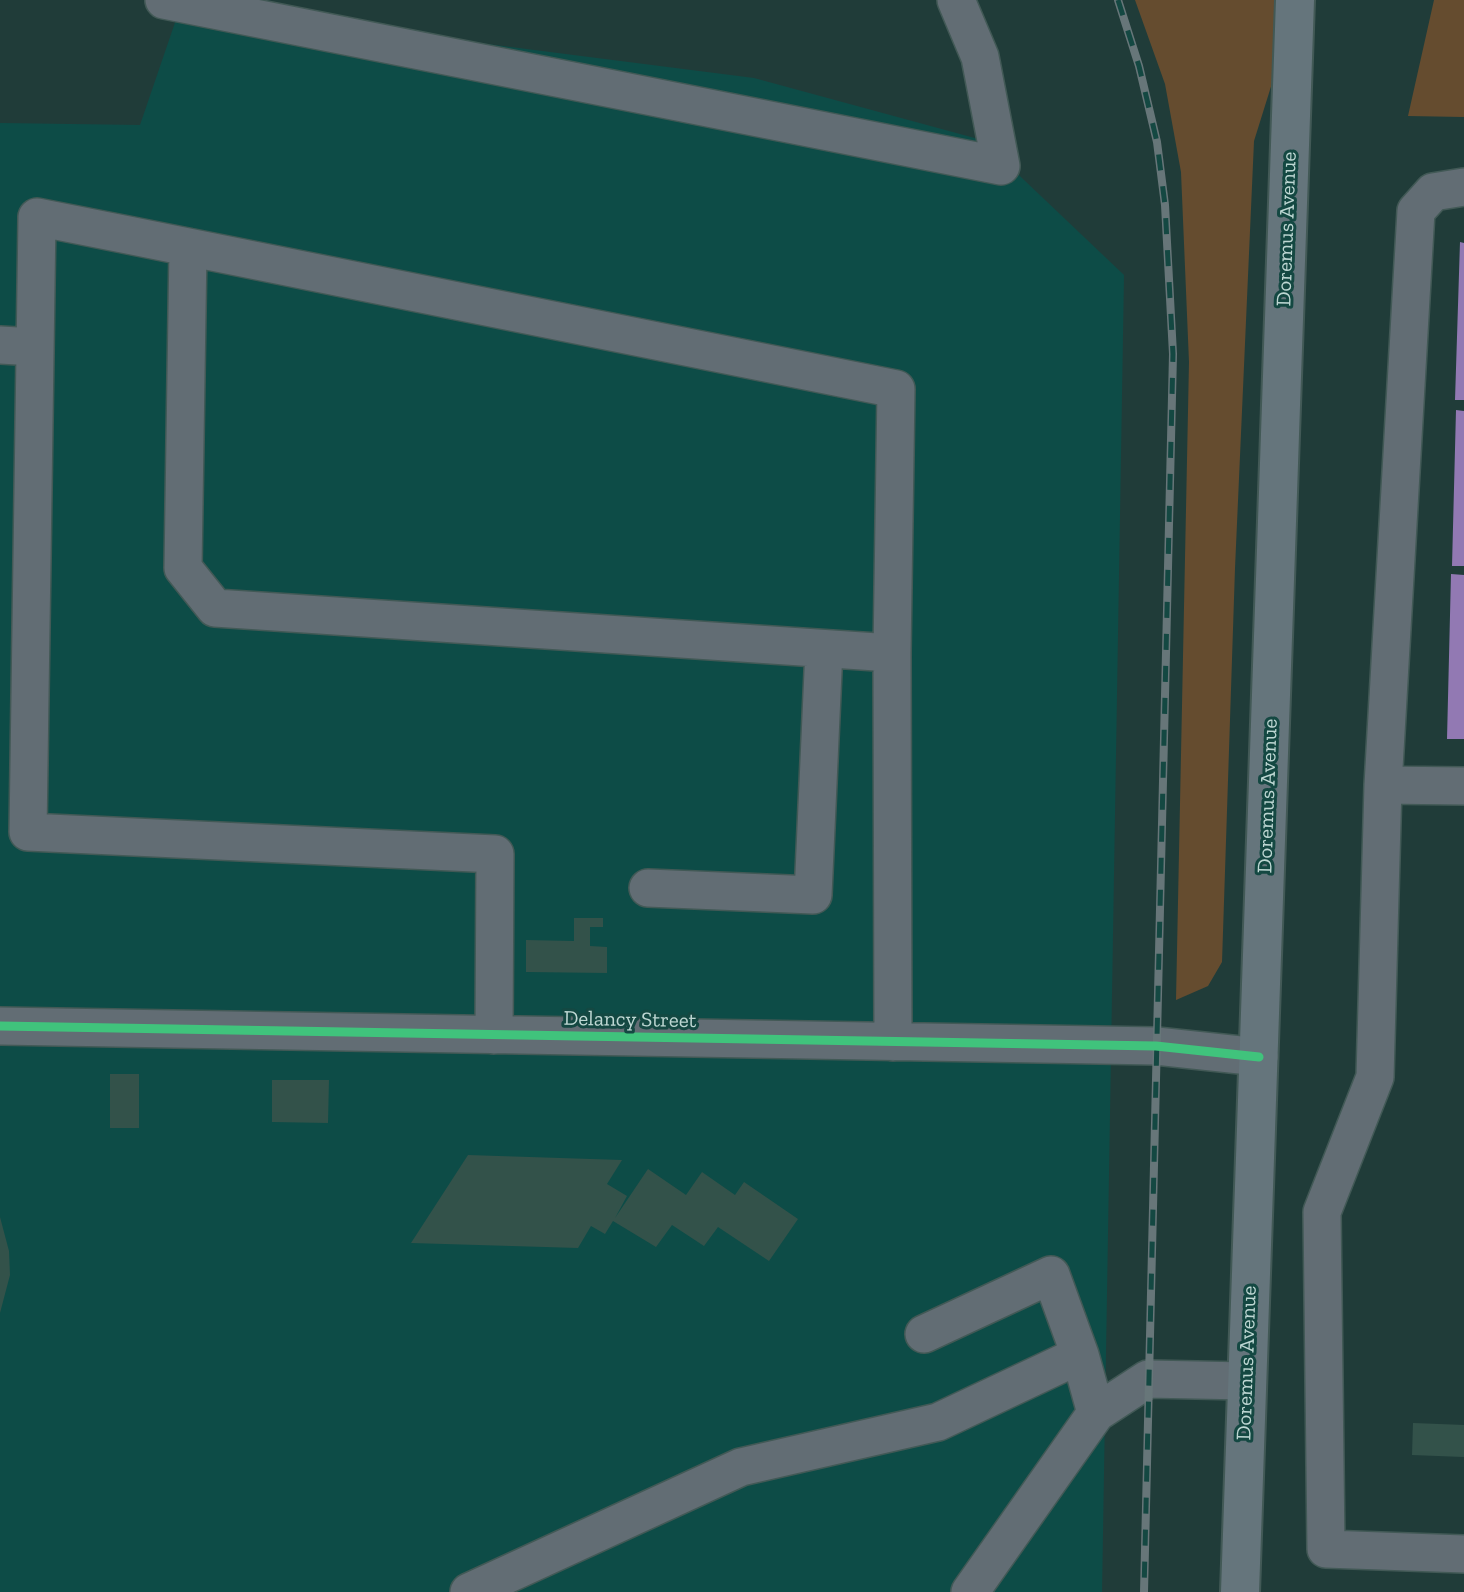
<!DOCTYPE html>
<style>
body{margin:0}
canvas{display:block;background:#203c39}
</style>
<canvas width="1464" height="1592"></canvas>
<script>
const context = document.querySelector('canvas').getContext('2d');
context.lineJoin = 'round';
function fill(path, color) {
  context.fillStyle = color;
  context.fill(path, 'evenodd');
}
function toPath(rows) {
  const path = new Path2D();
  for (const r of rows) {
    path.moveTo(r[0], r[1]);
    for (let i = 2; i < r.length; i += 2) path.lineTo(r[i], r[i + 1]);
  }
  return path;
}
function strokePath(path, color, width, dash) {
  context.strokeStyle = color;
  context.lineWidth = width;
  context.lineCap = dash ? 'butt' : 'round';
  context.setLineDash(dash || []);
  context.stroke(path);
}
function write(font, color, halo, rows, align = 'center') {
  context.font = font + ' "Zilla Slab",serif';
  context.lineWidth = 6;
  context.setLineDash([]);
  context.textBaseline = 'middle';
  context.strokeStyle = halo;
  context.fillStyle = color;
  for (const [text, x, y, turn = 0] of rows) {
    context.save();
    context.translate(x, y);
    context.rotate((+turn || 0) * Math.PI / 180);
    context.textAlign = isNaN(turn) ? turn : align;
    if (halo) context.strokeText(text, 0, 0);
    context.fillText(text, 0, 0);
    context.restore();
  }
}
fill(toPath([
 [181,5,754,78,982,140,1124,275,1102,1592,0,1592,0,123,140,125]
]), '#0d4c47');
fill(toPath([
 [1135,0,1298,0,1254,141,1235,568,1222,962,1208,986,1176,1000,1189,362,1181,172,1165,84],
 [1434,0,1464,0,1464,117,1408,116]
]), '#654c2f');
fill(toPath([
 [1460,242,1464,243,1464,400,1455,400],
 [1456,410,1464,411,1464,566,1452,566],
 [1451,574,1464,575,1464,739,1447,739]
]), '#9279b3');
fill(toPath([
 [574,918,603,918,603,927,590,927,590,946,607,947,607,973,526,972,526,940,574,941],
 [110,1074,139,1074,139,1128,110,1128],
 [272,1080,329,1080,328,1123,272,1122],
 [468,1155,622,1160,607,1184,627,1196,615,1218,648,1169,686,1195,702,1172,735,1195,744,1182,798,1219,769,1261,718,1227,704,1246,672,1225,656,1247,613,1221,605,1234,591,1226,578,1248,411,1243],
 [0,1217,9,1251,10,1275,0,1313],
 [1413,1423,1464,1425,1464,1457,1412,1455]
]), '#33524a');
const minor = toPath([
 [164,0,1001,166,980,57,956,0],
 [1464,187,1433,192,1416,211,1383,785,1375,1077,1322,1212,1326,1549,1464,1554],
 [188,247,183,568,215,608,892,653,896,389,128,235,37,217,28,832,495,854,494,1035],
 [0,345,35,347],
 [892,653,893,1042],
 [1383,785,1464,786],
 [648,888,813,895,824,649],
 [0,1026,1156,1046,1259,1057],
 [924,1334,1051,1275,1080,1355,1096,1413],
 [469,1592,741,1467,938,1422,1080,1355],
 [970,1592,1096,1413,1148,1379,1245,1381]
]);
const major = toPath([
 [1240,1592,1295,0]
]);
strokePath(minor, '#425956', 40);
strokePath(major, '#425956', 42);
strokePath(minor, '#626d74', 37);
strokePath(major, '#65757c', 38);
const rail = toPath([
 [1118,0,1139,66,1157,142,1165,205,1173,354,1144,1592]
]);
strokePath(rail, '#677679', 8);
strokePath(rail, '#144842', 5, [16]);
strokePath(toPath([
 [0,1026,1156,1046,1259,1057]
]), '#40c37c', 9);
write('21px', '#bed7d3', '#144842', [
 ["Doremus Avenue",1287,229,-88],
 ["Doremus Avenue",1268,796,-88],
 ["Delancy Street",630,1020,1],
 ["Doremus Avenue",1247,1363,-88]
]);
</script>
